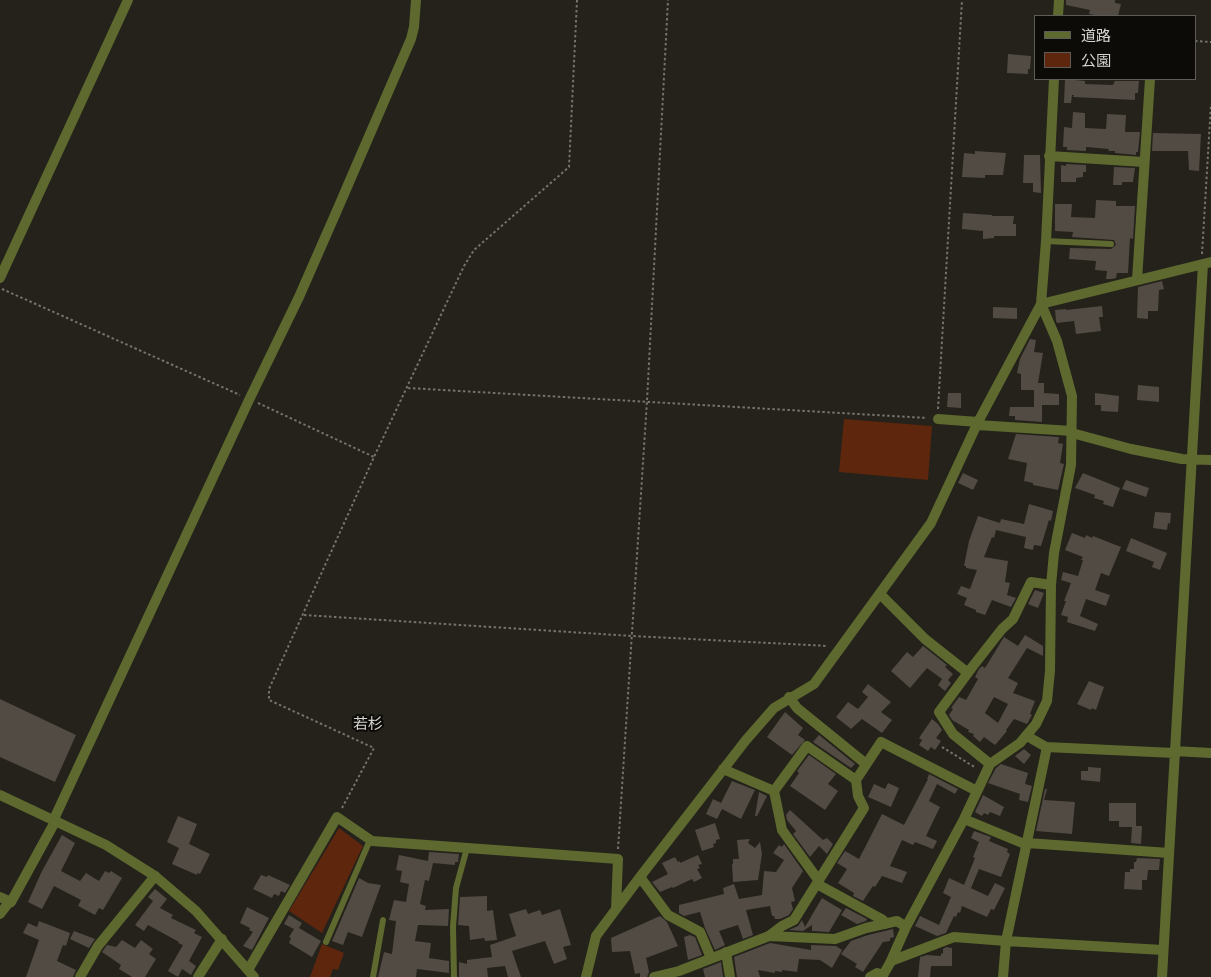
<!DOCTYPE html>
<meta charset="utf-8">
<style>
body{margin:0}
#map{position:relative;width:1211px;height:977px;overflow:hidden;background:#24221a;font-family:"DejaVu Sans","Noto Sans JP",sans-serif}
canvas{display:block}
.legend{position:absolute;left:1034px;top:15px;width:162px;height:65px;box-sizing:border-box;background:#0c0b08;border:1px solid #5d5c58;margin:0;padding:6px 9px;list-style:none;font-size:15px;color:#d6d5d0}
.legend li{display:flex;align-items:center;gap:10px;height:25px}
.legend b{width:25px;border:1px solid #5d5c58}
</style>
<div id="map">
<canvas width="1211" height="977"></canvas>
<ul class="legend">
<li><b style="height:6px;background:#5d692e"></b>道路</li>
<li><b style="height:14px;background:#5d260d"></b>公園</li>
</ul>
</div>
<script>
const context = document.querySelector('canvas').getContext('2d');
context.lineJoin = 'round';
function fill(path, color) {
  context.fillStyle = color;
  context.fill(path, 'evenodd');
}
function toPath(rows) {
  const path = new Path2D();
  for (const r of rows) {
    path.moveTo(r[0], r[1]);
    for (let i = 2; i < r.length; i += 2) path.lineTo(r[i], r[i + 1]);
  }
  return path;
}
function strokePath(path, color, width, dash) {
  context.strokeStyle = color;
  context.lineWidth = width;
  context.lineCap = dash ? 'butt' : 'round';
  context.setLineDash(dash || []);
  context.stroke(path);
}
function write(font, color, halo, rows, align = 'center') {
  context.font = font + ' "DejaVu Sans","Noto Sans JP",sans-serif';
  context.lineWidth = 4;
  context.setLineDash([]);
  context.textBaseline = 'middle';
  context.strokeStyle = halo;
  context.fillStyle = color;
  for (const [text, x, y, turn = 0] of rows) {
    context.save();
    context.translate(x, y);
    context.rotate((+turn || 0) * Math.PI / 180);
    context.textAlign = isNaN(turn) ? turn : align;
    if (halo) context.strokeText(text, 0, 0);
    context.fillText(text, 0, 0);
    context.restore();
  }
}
fill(toPath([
 [844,419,932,426,928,480,839,472],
 [339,828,363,846,322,933,289,911],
 [322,944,344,953,338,970,333,969,330,977,310,977]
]), '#5d260d');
fill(toPath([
 [1066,0,1115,0,1115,3,1121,4,1118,16,1100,16,1089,14,1090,10,1066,5],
 [1008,54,1031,56,1030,69,1028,69,1028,74,1007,73],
 [1065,79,1085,81,1085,84,1113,85,1115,81,1139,81,1138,93,1135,93,1135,100,1073,97,1074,95,1072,95,1071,103,1064,103],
 [1073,112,1085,113,1085,128,1106,129,1107,114,1126,115,1125,132,1140,132,1138,152,1136,152,1136,155,1115,153,1115,151,1108,151,1109,149,1086,147,1086,151,1067,150,1067,147,1063,147,1064,127,1072,128],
 [1153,133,1201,134,1199,171,1189,170,1188,151,1152,151],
 [975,151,1006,153,1003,175,985,175,985,178,962,177,964,153,975,154],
 [1024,155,1040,155,1041,193,1033,192,1033,183,1023,183],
 [1066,164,1086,165,1086,172,1083,172,1083,177,1076,178,1076,182,1061,182,1061,165,1066,166],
 [1114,167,1135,168,1133,182,1122,182,1122,185,1113,185],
 [1096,200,1116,201,1116,206,1135,206,1133,239,1130,238,1128,273,1117,273,1116,278,1112,279,1106,279,1107,271,1095,270,1096,261,1069,259,1070,248,1111,249,1116,245,1114,240,1072,237,1073,232,1055,231,1055,204,1072,204,1071,217,1095,218],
 [963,213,992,215,992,216,1014,216,1013,224,1016,224,1016,236,994,236,994,238,983,239,983,231,962,229],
 [1162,281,1164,289,1159,290,1158,311,1148,311,1148,319,1137,318,1138,287],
 [1102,306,1103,317,1099,317,1101,331,1076,334,1074,321,1057,323,1056,321,1055,310,1066,309,1066,310],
 [993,307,1017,308,1017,319,993,318],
 [1030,339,1036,340,1034,352,1043,353,1038,383,1044,383,1044,393,1059,394,1059,405,1042,405,1042,422,1015,420,1015,416,1009,416,1010,407,1034,407,1034,390,1021,390,1021,374,1017,373,1020,359],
 [1138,385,1159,387,1159,402,1137,400],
 [948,393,961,393,961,408,947,407],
 [1095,393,1119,396,1118,412,1101,411,1101,405,1095,405],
 [1016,434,1059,437,1058,443,1063,444,1060,463,1064,464,1058,490,1033,485,1033,483,1024,481,1027,463,1008,459],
 [963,473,978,480,973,490,958,483],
 [1083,473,1120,488,1113,507,1103,504,1104,501,1094,498,1095,495,1075,488],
 [1126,480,1149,488,1146,497,1122,489],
 [1029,504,1053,511,1051,521,1049,520,1041,546,1034,545,1033,550,1024,548,1026,537,996,530,994,538,992,537,984,557,1008,561,1005,582,1010,583,1007,595,1016,598,1011,607,992,600,985,615,976,612,976,610,964,605,967,598,957,594,961,586,970,589,977,570,966,568,966,566,964,566,969,541,978,516,1000,523,1001,519,1024,524],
 [1155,512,1171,513,1170,524,1168,523,1167,530,1153,528],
 [1072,533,1085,538,1086,535,1092,538,1093,536,1121,547,1109,576,1101,573,1095,590,1110,595,1106,606,1086,599,1080,616,1098,624,1095,631,1067,622,1068,617,1061,615,1066,601,1064,601,1071,583,1061,580,1063,572,1078,576,1083,560,1081,560,1083,557,1065,550],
 [1131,538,1167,553,1160,570,1152,567,1154,562,1126,551],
 [1035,590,1044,593,1038,608,1028,604],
 [1025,635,1043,646,1043,656,1027,648,1008,678,1018,683,1013,693,1035,701,1030,714,1032,715,1027,724,1014,719,1006,730,1007,731,995,745,984,737,980,742,973,736,974,734,968,732,969,730,952,720,949,715,953,709,951,708,959,697,966,700,978,679,975,677,979,669,982,666,985,668,1004,637,1018,646],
 [994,697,1008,704,998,723,985,713],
 [923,646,947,665,945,667,953,674,948,680,951,683,945,691,938,685,942,679,927,668,910,688,891,671,907,652,913,657],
 [1089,681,1104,687,1096,710,1092,708,1091,710,1077,704],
 [868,684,891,702,881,712,892,720,882,733,862,719,851,729,836,717,848,702,858,709,868,697,862,692],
 [0,699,76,735,55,782,0,757],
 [785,712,803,728,798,735,805,740,792,755,767,737],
 [932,719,938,724,942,730,936,738,941,741,935,750,931,747,928,751,919,745,922,740,919,738],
 [819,735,855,764,851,768,813,742],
 [1024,749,1031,755,1024,764,1015,756],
 [809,755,836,774,828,784,838,791,825,810,790,786,799,773,797,771],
 [1001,764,1028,773,1025,784,1032,786,1028,802,1019,800,1020,794,988,783,996,768],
 [1088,767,1101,768,1100,782,1081,780,1081,771,1088,771],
 [929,774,958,789,955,794,937,784,929,801,940,807,926,836,937,841,933,849,915,842,913,845,902,840,890,866,907,872,902,883,882,876,875,887,873,886,863,901,853,896,854,893,838,883,847,869,837,863,845,851,859,859,882,814,904,825,928,779,927,779],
 [732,781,755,790,741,819,722,809,717,819,706,814,713,799,721,803],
 [888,783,899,788,891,807,868,797,874,784,885,789],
 [1045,789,1047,789,1044,800,1075,802,1072,834,1036,831],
 [759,792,767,796,757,816,755,816],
 [983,795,1004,807,1000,816,990,812,988,815,984,813,982,816,975,812],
 [1109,803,1136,803,1136,826,1142,826,1141,844,1131,843,1132,827,1119,827,1119,821,1109,821],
 [790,810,823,840,827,838,833,844,827,854,819,846,810,857,793,834,796,831,787,820,786,815],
 [178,816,197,824,189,844,210,854,200,874,197,873,197,875,172,864,179,848,167,842],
 [715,823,720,839,716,840,716,843,713,844,714,847,702,851,695,830],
 [974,831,991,837,989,841,1008,849,1007,852,1010,854,1001,877,979,869,971,888,964,885,975,858,973,857,979,842,971,838],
 [62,835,75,843,61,871,80,881,86,873,99,881,105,871,109,873,111,871,122,878,103,910,99,908,95,915,78,906,81,900,54,886,42,909,28,902,42,871],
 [750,839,748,843,755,848,760,842,762,854,758,880,733,882,732,864,733,864,733,859,739,859,737,840],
 [784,844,803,871,792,888,795,901,791,902,793,909,789,915,780,919,775,919,774,916,772,916,770,906,746,910,753,935,743,939,738,925,719,931,725,945,715,950,705,928,700,912,684,916,679,913,679,905,724,894,723,888,734,884,739,899,762,895,764,871,776,872,784,860,773,853,779,845,782,847],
 [429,852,459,854,458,862,455,862,455,865,433,863,429,881,425,880,420,904,426,906,425,910,449,909,448,926,418,925,415,941,431,943,429,958,449,961,449,973,417,969,416,977,378,977,384,952,392,954,396,921,389,920,394,900,406,902,409,884,400,882,402,871,396,870,399,855,428,861],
 [698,855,702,864,698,865,700,868,697,869,702,878,694,882,692,879,673,888,672,887,660,892,652,882,668,874,662,863,675,857,678,862,680,861,680,863],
 [1137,858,1160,859,1159,870,1148,870,1147,880,1142,880,1142,890,1124,889,1125,872,1130,872,1130,869,1134,869,1134,862,1136,862],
 [261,875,267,877,268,875,290,885,285,893,281,891,279,896,274,894,272,898,253,889],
 [359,878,368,883,381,885,362,937,348,932,343,945,332,941],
 [949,878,988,896,995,883,1005,888,994,910,991,909,987,917,962,906,960,913,958,912,956,917,954,916,946,933,937,936,915,926,920,916,939,925,951,897,943,893],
 [155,889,167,899,160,908,173,915,171,918,196,930,194,933,202,937,189,961,196,966,191,975,182,969,178,977,168,971,183,945,178,943,179,942,148,925,144,931,135,925,153,901,148,897],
 [487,896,487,911,493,910,497,940,485,941,484,938,470,940,469,926,458,925,460,897],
 [822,898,842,910,829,932,812,931,812,925,803,931,789,930,798,926,802,920,805,927],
 [247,907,269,918,252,950,243,946,253,932,249,930,250,928,240,923],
 [846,908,867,919,866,921,857,924,841,915],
 [526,909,528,914,540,910,542,915,560,909,571,945,563,947,567,959,554,964,545,941,512,951,521,977,508,977,505,966,487,968,488,977,459,977,459,962,467,964,467,960,492,957,490,945,516,936,509,914],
 [289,915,302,923,299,928,321,941,312,957,289,943,291,938,289,937,294,929,284,924],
 [660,916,667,922,678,946,646,958,649,972,647,977,640,977,640,973,635,974,630,951,612,952,611,938],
 [39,921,70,933,66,946,63,945,57,961,76,970,73,977,26,977,39,940,23,933,28,923,37,927],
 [893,929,894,937,890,938,890,941,883,942,863,972,855,967,857,964,841,954,851,941,868,935],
 [74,931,95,939,89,948,70,939],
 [690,935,695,937,702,955,688,960,684,937],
 [122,940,135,948,141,940,153,949,149,954,156,959,145,977,132,977,119,969,121,965,102,952,107,945,116,947],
 [770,943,811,950,811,945,836,946,842,950,832,968,820,960,799,959,797,972,782,970,782,972,775,971,775,973,758,970,760,977,737,977,734,957],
 [946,947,952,948,952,966,931,966,930,977,918,977,920,957,927,955,941,956,941,953,943,954,943,949],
 [721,962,723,977,705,977,703,969]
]), '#514b44');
strokePath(toPath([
 [1195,41,1211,42],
 [1202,254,1211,104],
 [2,289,240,395],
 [408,388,927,418],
 [258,403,374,457],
 [938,409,962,0],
 [304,615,632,636,828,646],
 [942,747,976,768],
 [342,808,374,748,269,700,269,689,374,457,464,266,474,250,569,167,577,0],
 [618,849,647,401,668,0]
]), '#75736d', 2, [2.5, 2.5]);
strokePath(toPath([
 [1046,241,1111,244],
 [326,942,370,840],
 [373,977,383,920],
 [454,977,453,927,456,888,467,848]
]), '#5d692e', 6);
strokePath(toPath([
 [1058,16,1059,0],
 [1049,156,1144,162],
 [0,278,128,0],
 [1137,280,1150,79],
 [1041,304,1211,262],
 [938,419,978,422],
 [977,425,1072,431],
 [1072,433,1131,449,1182,459,1211,460],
 [880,594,925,639,968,673],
 [789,697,797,708,866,764],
 [1027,736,1046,747,1174,753],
 [1174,751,1211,753],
 [990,764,953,734,939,712,973,666,1002,629,1013,619,1031,582,1051,585],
 [723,769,774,791,782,830,819,881],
 [774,791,807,746,856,780],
 [54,819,249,400,299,297,338,208,411,39,414,27,416,0],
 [964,819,1027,845],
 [1027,843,1169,853],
 [640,877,668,915,700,932,711,958],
 [817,884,883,920,885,924],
 [0,897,11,902,56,820],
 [0,914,10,901],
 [769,936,782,926,794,920,864,808,858,796,856,780,881,742,977,791],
 [726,952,730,977],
 [891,961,954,937,1006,941,1163,950],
 [890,963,906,927,964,819,990,764,1020,743,1036,724,1047,701,1050,671,1051,585,1054,553,1071,465,1072,396,1057,341,1041,304],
 [248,970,337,817,372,841,618,859,616,909],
 [80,977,98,946,155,876],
 [198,977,222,939],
 [586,977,596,936,640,877,746,740,774,708,814,684,931,523,978,422,1041,304,1046,241,1054,79],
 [654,977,679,971,769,936,835,939,866,928,897,921,906,927],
 [870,977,877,973,883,975],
 [1003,977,1006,941,1047,747],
 [1162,977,1203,264]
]), '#5d692e', 10);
strokePath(toPath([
 [0,795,106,845,155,876,196,911,254,977],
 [882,977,890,963]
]), '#5d692e', 10);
write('15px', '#d6d5d0', '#0c0b08', [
 ["若杉",368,725]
]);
</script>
